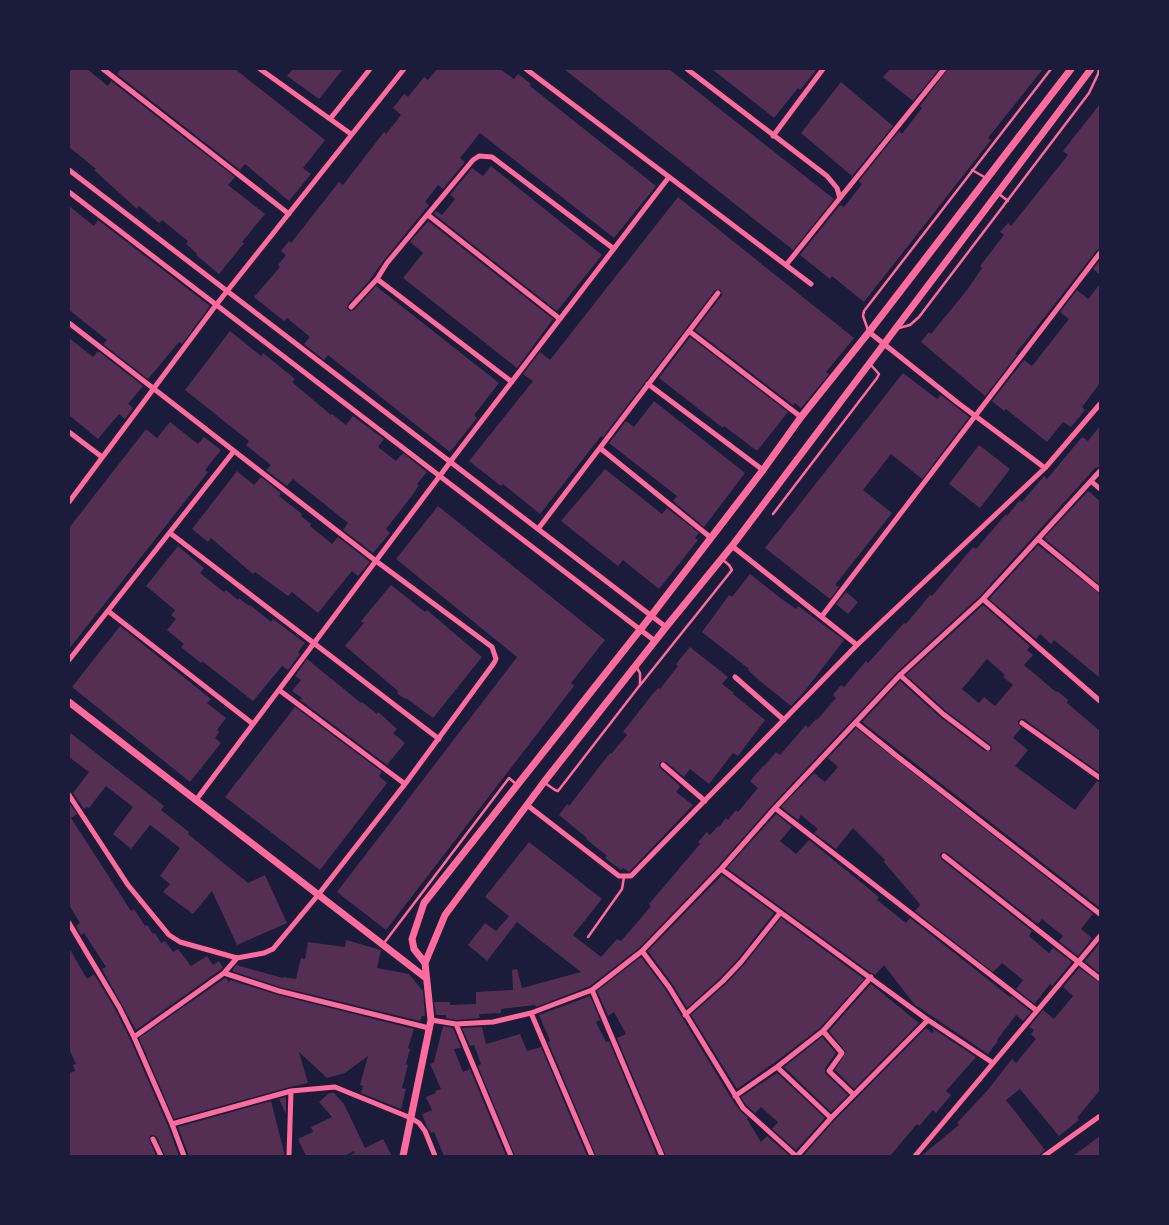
<!DOCTYPE html>
<style>
body{margin:0}
#map{position:relative;width:1169px;height:1225px;overflow:hidden;background:#1b1b3a;font-family:"DejaVu Sans",sans-serif}
canvas{display:block}
.frame{position:absolute;inset:0;border:70px solid #1b1b3a;pointer-events:none}
</style>
<div id="map">
<canvas width="1169" height="1225"></canvas>
<div class="frame"></div>
</div>
<script>
const context = document.querySelector('canvas').getContext('2d');
context.lineJoin = 'round';
function fill(path, color) {
  context.fillStyle = color;
  context.fill(path, 'evenodd');
}
function toPath(rows) {
  const path = new Path2D();
  for (const r of rows) {
    path.moveTo(r[0], r[1]);
    for (let i = 2; i < r.length; i += 2) path.lineTo(r[i], r[i + 1]);
  }
  return path;
}
function strokePath(path, color, width, dash) {
  context.strokeStyle = color;
  context.lineWidth = width;
  context.lineCap = dash ? 'butt' : 'round';
  context.setLineDash(dash || []);
  context.stroke(path);
}
fill(toPath([
 [69,69,87,69,108,86,111,81,235,177,228,185,265,214,242,242,244,243,219,274,196,255,197,254,186,244,188,241,162,220,159,223,139,206,137,209,94,170,96,169,69,147],
 [121,69,235,69,325,140,303,168,311,174,289,201,245,164,240,170,117,74],
 [293,69,343,69,319,99,287,76],
 [437,69,500,69,514,79,518,74,531,84,530,86,656,186,614,238,480,133,460,158,465,162,443,189,438,185,425,202,429,205,384,260,369,281,348,304,347,308,350,311,354,310,376,286,499,383,474,415,477,418,450,452,328,355,324,360,304,344,310,337,287,318,284,321,254,297,280,267,278,265,286,255,281,251,289,241,291,243,339,182,343,185,384,132,386,134,401,115,393,108,404,94,408,97,424,77,428,80],
 [564,69,669,69,834,199,793,250],
 [712,69,817,69,800,90,798,88,774,118],
 [890,69,939,69,913,101,883,77],
 [948,69,1043,69,988,138,991,140,864,302,832,276,830,279,800,255,840,205,844,207,862,184,859,181,899,131,902,134,922,108,920,106],
 [841,82,893,126,852,176,801,133],
 [1100,104,1100,249,1097,250,1021,347,1015,354,1017,355,985,396,921,342,929,332,931,334,967,290,982,268,980,266,1004,235,1000,232,1008,223,1011,226,1068,155,1063,151],
 [491,166,602,255,557,311,434,214,436,211,442,215,455,199,450,195,472,168,483,176],
 [678,197,854,338,826,372,829,374,801,408,795,403,793,405,695,330,722,295,721,290,716,289,603,437,601,436,540,514,503,484,501,486,469,461,533,381,523,374,540,352,550,360],
 [69,206,94,226,98,220,210,306,182,344,179,342,148,379,103,344,107,340,69,310],
 [428,221,553,319,517,368,403,278,423,253,410,242],
 [1100,260,1100,275,1093,269],
 [1100,284,1100,383,1082,407,1085,410,1071,427,1063,422,1047,442,1006,409,1004,411,992,401,1024,360,1032,366,1069,319,1060,312,1077,290,1088,299],
 [230,331,261,356,263,353,295,379,292,382,331,415,332,414,346,425,353,416,384,439,378,447,396,461,403,453,427,472,417,484,419,485,411,497,386,529,390,533,373,553,343,530,348,523,293,479,287,486,266,470,271,465,246,445,249,441,185,390],
 [690,337,788,412,757,451,724,426,723,428,659,378],
 [69,338,93,357,98,351,143,386,128,404,133,408,125,419,119,414,98,439,69,415],
 [903,373,937,399,941,395,969,417,922,479,891,454,863,490,892,513,835,585,839,587,830,599,765,548],
 [654,401,745,473,704,527,673,501,677,496,609,443,626,421,634,427],
 [170,422,198,444,204,437,221,450,205,470,208,472,69,649,69,528,146,429,157,438],
 [1100,426,1100,467,1095,468,980,596,897,672,772,805,718,866,639,948,590,986,536,1007,535,1005,501,1009,501,1013,479,1014,480,1018,456,1020,446,1018,446,1015,436,1015,434,1002,450,1002,450,1005,476,1004,476,992,513,990,512,970,517,969,522,988,581,972,517,922,487,961,468,945,485,923,496,931,509,916,485,897,529,842,602,899,573,935,601,957,617,939,621,941,635,925,651,906,649,904,700,844,698,842,707,832,710,835,718,826,719,827,726,818,728,820,736,810,738,812,758,788,750,781,763,766,764,766,776,752,780,755,806,725,808,728,816,719,817,720,836,698,833,695,841,685,844,687,866,661,868,663,904,623,906,624,930,595,932,596,973,547,976,549,1006,514,1007,516,1020,500,1022,502,1044,476,1047,479,1082,437,1088,441],
 [979,445,1010,469,980,508,949,484],
 [605,469,662,514,667,508,699,533,695,538,698,540,659,589,623,560,618,566,561,521],
 [237,471,254,485,261,477,281,493,279,496,302,514,301,516,311,524,310,526,332,544,338,537,370,562,358,576,352,571,318,613,292,592,288,596,255,572,253,574,211,538,208,542,192,529],
 [1088,491,1100,501,1100,585,1044,538],
 [438,506,605,640,571,683,574,686,386,930,337,892,517,657,396,559],
 [1038,545,1100,594,1100,678,1054,640,1051,644,1040,634,1036,639,989,599],
 [178,546,204,568,200,573,224,592,226,590,238,600,239,598,249,606,250,605,271,622,273,619,305,643,298,652,300,654,288,670,282,666,253,701,202,661,201,663,181,647,184,644,167,630,176,619,171,615,175,610,146,586],
 [750,574,783,600,796,609,798,606,844,640,804,692,791,706,760,681,748,670,749,669,702,632,729,595,732,597],
 [391,585,425,612,427,610,482,657,433,718,406,698,405,699,397,693,398,691,345,646,364,623,361,621],
 [846,592,858,602,848,614,836,604],
 [983,605,1030,646,1027,650,1033,655,1024,665,1056,692,1057,691,1068,700,1067,703,1100,731,1100,773,1024,719,1021,719,1018,721,1018,724,1021,728,1013,738,1028,750,1015,766,1075,810,1097,781,1100,782,1100,906,1099,907,862,722,900,681,940,717,985,751,991,751,992,748,991,745,946,711,906,675],
 [987,659,1005,675,1003,677,1013,685,995,706,984,697,979,703,962,689],
 [120,626,211,699,207,703,226,718,217,730,219,732,215,738,221,743,190,782,72,687],
 [690,647,728,677,722,684,734,693,733,694,765,720,738,756,733,753,709,784,690,769,684,777,666,762,660,762,659,765,660,768,678,784,680,787,676,792,693,805,629,872,623,868,621,870,605,858,607,856,586,839,587,838,559,815,567,804,569,806,610,753,611,754,627,735,623,732,651,696,658,688,660,689,678,666,676,664],
 [307,659,361,703,362,702,377,714,378,712,397,729,393,733,405,743,387,765,300,700,302,698,292,691,301,680,295,676],
 [295,707,382,772,379,776,387,783,320,870,225,797],
 [856,728,1093,914,1081,929,1092,938,1078,956,1059,941,1063,936,1042,919,1038,924,947,853,943,852,940,854,941,859,1032,931,1029,936,1049,953,1053,948,1072,962,1052,986,1050,984,1035,1003,1036,1005,1016,989,1023,980,1002,963,993,972,915,911,920,905,919,903,884,862,885,860,853,828,836,849,814,833,818,829,801,815,798,820,781,807,814,773,825,782,838,767,828,758],
 [69,732,164,806,161,810,189,832,188,834,248,883,265,875,287,923,237,945,212,891,193,914,163,892,170,884,160,876,180,848,150,825,131,849,113,834,133,807,106,786,89,808,87,807,84,809,73,793,89,772,69,757],
 [69,803,77,814,71,818,131,911,134,909,145,926,147,925,153,934,155,933,161,943,165,941,173,952,178,949,191,966,207,956,213,965,219,961,223,968,136,1030,102,969,106,967,84,933,81,935,76,926,80,923,69,905],
 [776,814,792,827,780,841,796,854,809,840,879,897,877,900,906,923,910,918,1010,997,1011,996,1031,1012,1023,1021,1016,1015,997,1040,998,1041,988,1054,914,1004,884,965,875,975,871,973,727,868],
 [722,875,774,913,738,959,720,978,687,1008,673,985,648,951],
 [781,918,864,979,820,1028,774,1063,737,1089,691,1015,726,984,744,965],
 [346,940,381,950,377,968,409,974,423,991,425,1016,422,1016,420,1021,280,987,232,971,236,965,283,978,283,977,296,979,301,958,305,959,308,942,345,947],
 [1099,944,1100,945,1100,974,1085,961],
 [69,948,87,979,94,974,115,1009,130,1039,168,1126,179,1156,165,1156,157,1137,153,1135,150,1136,149,1139,156,1156,69,1156,69,1073,75,1071,73,1065,76,1064,69,1049],
 [641,957,665,989,731,1098,740,1111,748,1118,747,1119,761,1142,767,1136,790,1156,666,1156,617,1038,626,1034,614,1012,608,1016,597,991],
 [1079,968,1100,983,1100,1090,1077,1118,1079,1120,1059,1136,1020,1089,1006,1100,1045,1150,1038,1156,921,1156,959,1125,957,1123,986,1092,1012,1059,1016,1063,1036,1039,1031,1034,1034,1030,1029,1027,1043,1010,1054,1019,1073,996,1063,987],
 [225,978,227,979,229,983,230,980,278,995,414,1029,408,1048,410,1049,406,1064,408,1065,402,1088,406,1089,401,1109,361,1093,363,1086,360,1085,368,1056,345,1073,327,1078,299,1052,308,1083,290,1087,174,1119,139,1038],
 [871,984,919,1023,854,1089,835,1070,846,1052,829,1031],
 [590,996,600,1020,596,1022,606,1042,609,1041,657,1156,596,1156,549,1044,548,1042,550,1041,539,1015],
 [443,1026,453,1028,461,1048,454,1049,463,1072,470,1069,506,1156,444,1156,434,1132,431,1133,427,1127,422,1114,432,1110,426,1097,436,1093,435,1091,441,1089,430,1064,434,1062],
 [482,1027,486,1044,520,1034,527,1051,541,1047,587,1156,515,1156,478,1066,481,1064,474,1045,470,1046,462,1028],
 [926,1028,932,1033,934,1031,932,1028,976,1057,946,1091,951,1095,936,1113,933,1110,919,1126,917,1124,890,1156,803,1156,834,1121],
 [822,1037,836,1053,825,1068,825,1073,848,1095,831,1112,784,1067],
 [777,1073,825,1118,796,1150,772,1129,778,1122,761,1107,755,1113,746,1105,741,1097],
 [329,1093,334,1093,344,1104,365,1148,383,1139,392,1156,348,1156,355,1153,354,1151,344,1156,306,1156,298,1139,313,1132,311,1127,332,1117,319,1102],
 [286,1097,286,1114,279,1099],
 [271,1101,285,1156,189,1156,178,1127],
 [1100,1136,1100,1156,1073,1156]
]), '#542f53');
strokePath(toPath([
 [972,170,986,178],
 [999,194,1008,201],
 [899,328,910,325,919,317,1089,93,1098,74,1099,69],
 [868,330,863,316,864,311,1051,69],
 [773,514,877,378,879,374,870,364],
 [641,684,732,570,729,565,723,560],
 [545,783,555,790,558,791,640,685,640,673,637,668],
 [588,937,622,889,624,877],
 [384,943,509,778,517,785]
]), '#ff6b9d', 2.5);
strokePath(toPath([
 [103,69,289,214],
 [260,69,351,134],
 [526,69,811,284],
 [687,69,827,176,837,188,840,198],
 [330,119,370,69],
 [773,136,823,69],
 [69,170,666,627],
 [69,192,655,641],
 [428,215,560,319],
 [786,265,944,69],
 [377,279,512,382],
 [351,307,377,279,387,263,473,160,479,156,492,157,614,249],
 [69,323,376,561,492,647,496,659,494,663,405,784,318,895,273,949,264,953,237,958,180,942,169,935,128,885,69,795],
 [689,331,801,417],
 [869,332,958,403,1045,468],
 [648,384,763,470],
 [69,432,102,457],
 [600,448,710,537],
 [1091,481,1100,489],
 [69,502,216,305,404,69],
 [538,529,718,293],
 [170,533,439,739],
 [1038,539,1100,590],
 [732,546,857,645],
 [983,599,1100,701],
 [108,611,253,724],
 [822,616,1100,253],
 [69,660,234,451],
 [900,675,943,714,988,748],
 [735,677,784,720],
 [279,690,405,784],
 [856,723,898,757,1100,914],
 [1022,723,1100,778],
 [663,765,705,801],
 [196,800,457,453,669,177],
 [527,805,619,876,631,876,857,645,1045,468,1100,404],
 [775,808,1036,1010],
 [944,856,1100,979],
 [721,869,928,1020,993,1063],
 [69,923,119,1007,134,1037,172,1124,184,1156],
 [642,951,669,987,743,1108,796,1156],
 [224,973,279,991,429,1028],
 [592,990,662,1156],
 [531,1013,592,1156],
 [685,1015,723,981,741,962,780,913],
 [431,1020,456,1024,511,1156],
 [456,1024,493,1022,531,1013,592,990,642,951,721,869,775,808,900,675,983,599,1100,471],
 [823,1031,842,1053,829,1071,854,1095],
 [134,1037,224,973,237,958],
 [777,1067,831,1118],
 [735,1096,777,1067,823,1031,871,977],
 [172,1124,291,1091,335,1087,411,1118,419,1123,425,1131,435,1156],
 [153,1139,161,1156],
 [289,1156,291,1091],
 [797,1156,831,1118,928,1020],
 [915,1156,1100,936],
 [1044,1156,1100,1116]
]), '#ff6b9d', 5);
strokePath(toPath([
 [69,702,426,978],
 [425,963,414,949,412,939,424,903,651,616,763,470,801,417,869,332,1071,69],
 [403,1156,431,1020,425,963,445,915,544,782,666,627,732,546,1091,69]
]), '#ff6b9d', 7);
</script>
